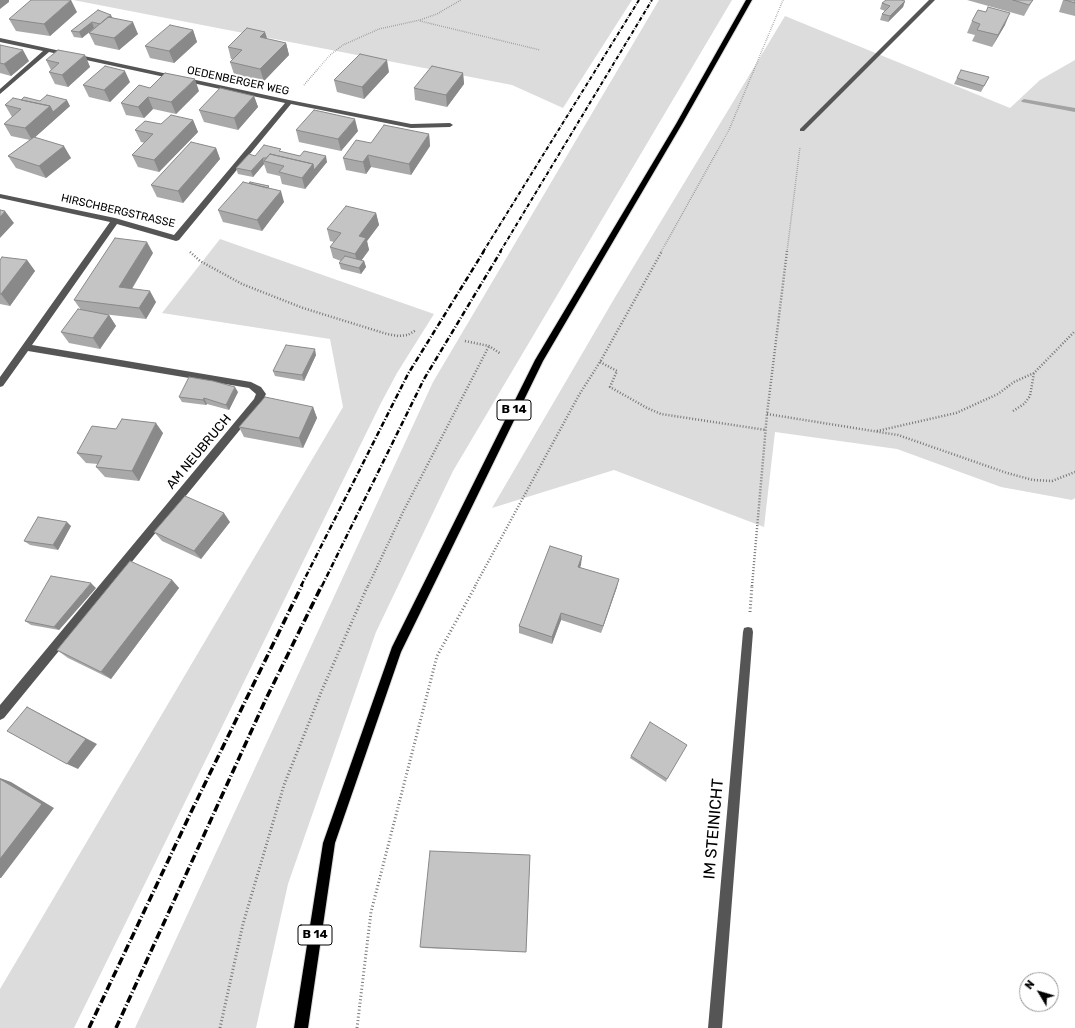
<!DOCTYPE html>
<style>
body{margin:0}
#map{position:relative;width:1075px;height:1028px;overflow:hidden;background:#fff;font-family:Rubik,sans-serif}
canvas{display:block}
.north{position:absolute;left:1019px;top:972px;width:40px;height:40px;box-sizing:border-box;background:#fff;border:1px solid #999;border-radius:50%;rotate:308deg;font-size:11px;font-weight:700;line-height:16px;text-align:center;color:#000}
.north::after{content:'';display:block;margin:auto;width:14px;height:18px;background:#000;clip-path:polygon(50% 0,100% 100%,50% 72%,0 100%)}
</style>
<div id="map">
<canvas width="1075" height="1028"></canvas>
<div class="north">N</div>
</div>
<script>
const context = document.querySelector('canvas').getContext('2d');
context.lineJoin = 'round';
function fill(path, color) {
  context.fillStyle = color;
  context.fill(path, 'evenodd');
}
function toPath(rows) {
  const path = new Path2D();
  for (const r of rows) {
    path.moveTo(r[0], r[1]);
    for (let i = 2; i < r.length; i += 2) path.lineTo(r[i], r[i + 1]);
  }
  return path;
}
function strokePath(path, color, width, dash) {
  context.strokeStyle = color;
  context.lineWidth = width;
  context.lineCap = dash ? 'butt' : 'round';
  context.setLineDash(dash || []);
  context.stroke(path);
}
function write(font, color, halo, rows, align = 'center') {
  context.font = font + ' Rubik,sans-serif';
  context.lineWidth = 4;
  context.setLineDash([]);
  context.textBaseline = 'middle';
  context.strokeStyle = halo;
  context.fillStyle = color;
  for (const [text, x, y, turn = 0] of rows) {
    context.save();
    context.translate(x, y);
    context.rotate((+turn || 0) * Math.PI / 180);
    context.textAlign = isNaN(turn) ? turn : align;
    if (halo) context.strokeText(text, 0, 0);
    context.fillText(text, 0, 0);
    context.restore();
  }
}
fill(toPath([
 [73,0,632,0,563,108,512,85],
 [659,0,732,0,453,471,376,632,288,884,256,1028,135,1028,433,382],
 [785,16,1010,108,1040,80,1075,60,1075,498,1072,500,1001,487,897,449,775,432,764,527,614,470,492,508,614,299],
 [220,239,434,314,397,373,381,403,74,1028,0,1028,0,989,343,407,330,339,162,313]
]), '#dcdcdc');
fill(toPath([
 [1024,99,1075,108,1075,112,1022,102,1021,101,1024,99]
]), '#a3a3a3');
const major = toPath([
 [746,0,752,0,682,124,543,361,401,652,335,843,308,1028,294,1028,323,843,392,647,535,360,676,124,746,0]
]);
strokePath(major, '#dbdbdb', 2);
strokePath(toPath([
 [420,21,540,50],
 [304,85,330,55,343,45,379,29,420,20,437,14,461,0],
 [661,252,729,130,783,0],
 [787,252,800,147]
]), '#777', 1.5, [0.5, 1.5]);
strokePath(toPath([
 [190,252,200,261,242,284,303,308,387,334,398,336,408,335,416,330],
 [465,341,489,346,501,354],
 [600,362,617,371,610,387,647,408,661,414,766,430],
 [1013,411,1024,404,1030,396,1034,373],
 [767,414,898,435,1007,473,1033,480,1052,481,1075,472],
 [877,431,956,413,998,394,1014,382,1034,373,1075,331],
 [368,586,404,510,489,346],
 [475,586,579,395,600,362,662,251],
 [752,586,767,414,787,251]
]), '#777', 2.5, [1, 2]);
strokePath(toPath([
 [750,612,752,585],
 [220,1028,243,924,284,785,322,690,368,585],
 [357,1028,371,912,437,656,476,585]
]), '#777', 3, [1, 2.5]);
fill(toPath([
 [929,0,935,0,804,131,800,131,800,129,929,0],
 [0,38,289,100,411,124,450,123,453,125,450,127,411,128,291,104,179,240,176,241,117,224,32,345,251,382,261,387,266,394,261,404,4,718,0,720,0,705,254,399,256,394,249,388,28,351,3,386,0,387,0,377,110,222,0,198,0,194,115,218,174,235,285,103,49,52,0,94,0,89,43,51,0,42,0,38],
 [748,627,752,628,753,632,722,1028,708,1028,743,632,744,628,748,627]
]), '#555');
fill(major, '#000');
strokePath(toPath([
 [483,252,639,0],
 [500,252,652,0]
]), '#000', 2, [4, 1.5, 0.5, 1.5]);
strokePath(toPath([
 [301,586,408,374,484,251],
 [322,586,424,379,501,251]
]), '#000', 2.5, [5.5, 2, 1, 2]);
strokePath(toPath([
 [89,1028,193,808,302,585],
 [116,1028,265,701,322,585]
]), '#000', 3.5, [8, 2.5, 1, 2.5]);
fill(toPath([
 [967,0,1033,0,1024,16],
 [1063,0,1075,0,1075,16,1059,12],
 [905,1,903,7,888,22,880,20,882,14,885,11,880,9,882,3],
 [98,10,113,18,138,34,119,50,95,45,89,33,95,28,82,38,74,37,71,31],
 [77,12,50,36,16,31,9,19],
 [972,21,1005,25,992,47,972,41,975,35,967,33],
 [193,30,197,42,174,63,150,58,145,46],
 [267,39,286,43,289,55,264,81,234,74,230,62,233,59,231,59,228,47],
 [0,45,29,61,11,76,0,73],
 [85,55,90,67,68,87,55,84,49,72,51,70,46,60],
 [389,72,364,99,337,92,334,80],
 [463,73,464,84,447,107,415,100,414,88],
 [989,77,981,92,954,84,957,78],
 [130,82,110,102,89,97,83,85],
 [150,88,199,91,176,114,153,109,144,118,126,115,121,103],
 [254,96,258,107,238,130,204,122,199,110],
 [21,100,40,101,70,106,35,137,71,158,46,178,16,168,8,156,30,140,11,136,4,124,12,117,5,105],
 [193,120,198,132,159,172,138,167,132,155,145,143,141,142,135,130,161,124],
 [296,130,358,131,341,151,299,142],
 [429,134,430,146,411,175,371,167,366,174,346,170,343,158,371,143],
 [216,148,220,159,183,203,157,197,151,185],
 [282,152,327,162,305,189,282,184,280,176,267,173,264,164,253,177,238,174,236,168,255,156],
 [249,183,269,186,269,188,284,202,262,231,223,222,218,210],
 [376,213,379,225,367,241,369,250,361,261,364,261,366,267,361,274,341,269,339,263,341,261,333,258,330,247,334,242,330,241,327,229],
 [153,253,132,289,156,302,146,319,103,314,109,315,116,326,100,349,69,343,61,332,81,310,74,300],
 [0,260,27,260,35,271,10,306,0,304],
 [316,355,304,381,275,376,273,371],
 [238,392,229,410,207,404,206,405,182,402,179,397],
 [313,407,317,418,303,448,244,437,239,427],
 [116,429,163,433,139,481,105,477,96,467,98,464,86,463,77,453],
 [230,522,201,559,162,541,154,532],
 [71,526,58,550,30,545,24,541],
 [582,556,580,567,617,587,601,633,561,620,552,644,519,633,519,626],
 [172,580,179,588,111,679,68,658,57,650],
 [96,588,59,630,31,625,25,621],
 [631,756,667,779,666,782,630,758],
 [530,855,526,952,423,948,420,947]
]), '#a9a9a9');
fill(toPath([
 [0,0,9,0,9,2,0,9],
 [71,0,77,12,50,36,44,24],
 [905,1,903,7,888,22,890,16],
 [1010,13,1005,25,992,47,998,35],
 [111,15,114,21,100,24],
 [92,22,94,28,82,38,79,32],
 [133,22,138,34,119,50,114,38],
 [193,30,197,42,174,63,169,51],
 [265,32,269,44,260,37],
 [286,43,289,55,264,81,260,69],
 [23,50,29,61,11,76,4,64],
 [85,55,90,67,68,87,62,75],
 [387,60,389,72,364,99,362,87],
 [125,71,130,82,110,102,104,90],
 [463,73,464,84,447,107,446,95],
 [195,79,199,91,176,114,171,102],
 [254,96,258,107,238,130,234,118],
 [148,97,153,109,144,118,138,107],
 [67,100,70,106,32,140,25,128,50,106],
 [355,119,358,131,341,151,338,139],
 [193,120,198,132,159,172,154,160],
 [429,134,430,146,411,175,409,164],
 [64,146,71,158,46,178,39,166],
 [216,148,220,159,183,203,178,191],
 [368,155,371,167,366,174,363,162],
 [326,156,327,162,305,189,302,178,313,164],
 [263,158,264,164,253,177,251,171],
 [281,191,284,202,262,231,257,220],
 [5,211,14,223,0,238,0,217],
 [376,213,379,225,367,241,369,250,358,265,355,254,359,236],
 [147,242,153,253,126,298,119,287],
 [27,260,35,271,10,306,1,294],
 [364,261,366,267,361,274,359,268],
 [150,291,156,302,146,319,139,308],
 [109,315,116,326,100,349,93,338],
 [315,349,316,355,304,381,302,375],
 [235,387,238,392,229,410,226,405],
 [204,398,207,404,206,405,203,400],
 [313,407,317,418,303,448,299,438],
 [156,423,163,433,139,481,132,471],
 [224,513,230,522,201,559,194,551],
 [67,522,71,526,58,550,53,545],
 [582,556,581,565,577,575,578,567],
 [619,579,617,587,601,633,603,626],
 [172,580,179,588,111,679,101,672],
 [91,583,96,588,59,630,54,627],
 [561,613,561,620,552,644,552,637],
 [27,707,97,744,78,769,67,764],
 [0,778,11,782,54,808,1,878,0,878]
]), '#898989');
const building = toPath([
 [31,0,71,0,44,24,9,19,31,0],
 [886,0,901,0,905,1,890,16,882,14,890,6,882,3,886,0],
 [1013,0,1033,0,1029,5,1013,0],
 [1065,0,1075,0,1075,3,1065,0],
 [988,7,1010,13,998,35,977,30,980,24,972,21,978,10,986,12,988,7],
 [98,10,111,15,100,24,92,22,79,32,71,31,98,10],
 [108,17,133,22,114,38,89,33,108,17],
 [170,25,193,30,169,51,145,46,170,25],
 [247,28,265,32,260,37,286,43,260,69,230,62,242,50,228,47,247,28],
 [0,45,23,50,4,64,0,63,0,45],
 [58,50,85,55,62,75,49,72,59,63,46,60,58,50],
 [360,54,387,60,362,87,334,80,360,54],
 [105,66,125,71,104,90,83,85,105,66],
 [432,66,463,73,446,95,414,88,432,66],
 [961,70,989,77,984,86,957,78,961,70],
 [165,73,195,79,171,102,148,97,138,107,121,103,139,85,150,88,165,73],
 [220,88,254,96,234,118,199,110,220,88],
 [47,95,67,100,53,112,50,106,21,100,24,97,40,101,47,95],
 [13,98,50,106,25,128,4,124,21,109,5,105,13,98],
 [314,110,355,119,338,139,296,130,314,110],
 [171,115,193,120,154,160,132,155,153,134,135,130,145,121,161,124,171,115],
 [384,125,429,134,409,164,368,155,363,162,343,158,356,140,371,143,384,125],
 [34,137,64,146,39,166,8,156,34,137],
 [191,142,216,148,178,191,151,185,191,142],
 [264,145,281,149,279,151,300,156,304,151,326,156,314,170,313,164,270,154,266,158,263,158,251,171,236,168,249,154,255,156,264,145],
 [270,154,313,164,302,178,279,172,284,166,264,161,270,154],
 [243,182,281,191,257,220,218,210,243,182],
 [250,182,269,186,267,188,249,183,250,182],
 [346,206,376,213,359,236,366,238,355,254,330,247,341,233,327,229,346,206],
 [0,210,5,211,0,217,0,210],
 [115,238,147,242,119,287,150,291,139,308,74,300,115,238],
 [345,256,364,261,359,268,339,263,345,256],
 [2,257,27,260,1,294,0,294,0,260,2,257],
 [78,309,109,315,93,338,61,332,78,309],
 [286,345,315,349,302,375,273,371,286,345],
 [189,377,213,381,235,387,226,405,204,398,203,400,179,397,189,377],
 [265,397,313,407,299,438,239,427,265,397],
 [122,419,156,423,132,471,96,467,102,456,77,453,92,426,116,429,122,419],
 [185,496,224,513,194,551,154,532,185,496],
 [38,517,67,522,53,545,24,541,38,517],
 [550,546,582,556,578,567,619,579,603,626,561,613,552,637,519,626,550,546],
 [130,561,172,580,101,672,57,650,130,561],
 [51,576,91,583,54,627,25,621,51,576],
 [27,707,86,739,67,764,7,731,27,707],
 [650,722,687,745,667,779,631,756,650,722],
 [0,779,42,804,0,859,0,779],
 [430,851,530,855,526,952,420,947,430,851]
]);
fill(building, '#c4c4c4');
strokePath(building, '#898989', 1);
write('11px', '#000', '#fff', [
 ["OEDENBERGER WEG",238,81,12],
 ["HIRSCHBERGSTRASSE",118,211,13]
]);
for (const [x, y, w] of [
 [514,410,34],
 [315,935,34]
]) {
  const box = new Path2D();
  box.roundRect(x - w / 2, y - 10, w, 20, 3);
  context.fillStyle = '#fff';
  context.fill(box);
  strokePath(box, '#000', 1);
}
write('bold 12px', '#000', null, [
 ["B 14",514,410],
 ["B 14",315,935]
]);
write('13px', '#000', '#fff', [
 ["AM NEUBRUCH",199,452,-50]
]);
write('16px', '#000', '#fff', [
 ["IM STEINICHT",714,829,-85]
]);
</script>
